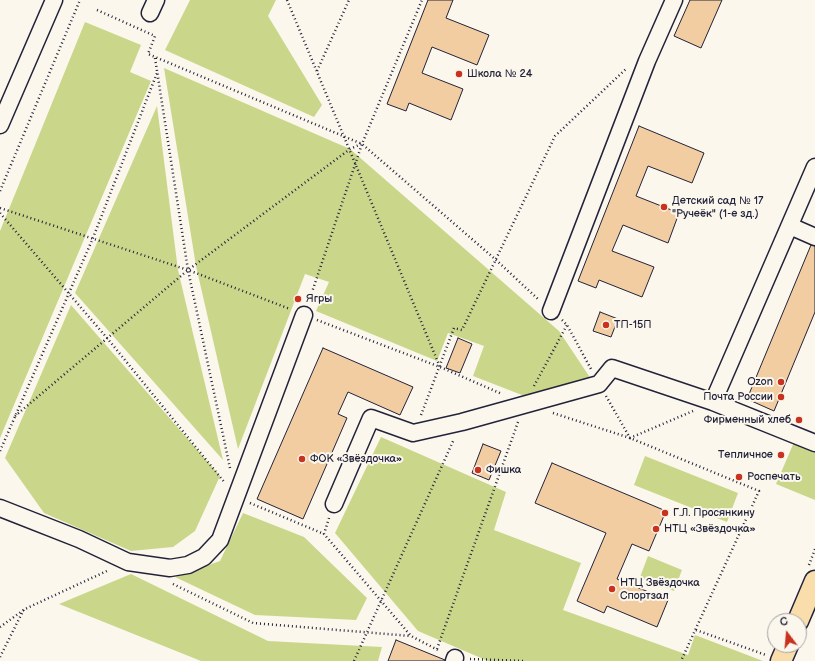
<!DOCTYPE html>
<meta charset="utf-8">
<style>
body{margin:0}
#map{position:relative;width:815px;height:661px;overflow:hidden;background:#fbf7ec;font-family:"Balsamiq Sans",sans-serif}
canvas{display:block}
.north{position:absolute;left:767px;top:613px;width:40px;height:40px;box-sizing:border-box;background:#fbf7ec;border:1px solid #a4a2a5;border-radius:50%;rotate:344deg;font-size:11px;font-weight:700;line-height:16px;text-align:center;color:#22223b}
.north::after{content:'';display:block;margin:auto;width:14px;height:18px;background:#c8321e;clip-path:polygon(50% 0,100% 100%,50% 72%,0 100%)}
</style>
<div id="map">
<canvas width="815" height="661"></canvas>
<div class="north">С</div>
</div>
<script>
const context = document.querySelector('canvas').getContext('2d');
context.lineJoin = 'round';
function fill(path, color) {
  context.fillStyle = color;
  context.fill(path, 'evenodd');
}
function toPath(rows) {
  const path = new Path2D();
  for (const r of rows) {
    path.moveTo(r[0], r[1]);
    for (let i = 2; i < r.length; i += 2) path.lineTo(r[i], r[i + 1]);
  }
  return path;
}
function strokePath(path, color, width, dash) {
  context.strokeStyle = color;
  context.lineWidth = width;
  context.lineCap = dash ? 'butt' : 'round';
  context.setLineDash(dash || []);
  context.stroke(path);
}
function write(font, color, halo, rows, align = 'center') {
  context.font = font + ' "Balsamiq Sans",sans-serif';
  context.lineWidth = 4;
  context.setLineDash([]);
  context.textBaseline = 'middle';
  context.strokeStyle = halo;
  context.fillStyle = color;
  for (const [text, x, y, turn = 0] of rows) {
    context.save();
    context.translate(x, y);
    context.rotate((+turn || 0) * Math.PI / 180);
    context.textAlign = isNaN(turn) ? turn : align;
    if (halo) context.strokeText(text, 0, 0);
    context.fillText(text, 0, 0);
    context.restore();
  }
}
fill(toPath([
 [190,0,276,0,268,16,322,105,314,117,165,50],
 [85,22,141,45,130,72,151,81,0,438,0,231],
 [164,68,350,149,559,331,593,382,540,402,473,376,484,346,448,333,437,361,316,311,329,282,305,274,238,449,196,266],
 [157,106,178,270,223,460,75,293],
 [71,305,220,476,195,531,173,547,131,551,44,513,5,458],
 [381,437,506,492,494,530,581,563,563,610,688,655,695,635,763,661,488,661,418,631,335,533],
 [795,440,815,448,815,500,776,484],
 [645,456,738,493,727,522,634,485],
 [243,513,304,537,367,598,356,620,255,615,175,577,220,561],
 [648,556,682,570,674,591,640,577],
 [131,574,268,641,382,647,378,661,201,661,59,604]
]), '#cad78b');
const building = toPath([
 [428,0,453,0,446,18,489,35,477,65,432,47,422,73,463,89,451,120,409,103,406,111,387,104,428,0],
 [690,0,722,0,701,48,674,36,690,0],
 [639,126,704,153,692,183,648,166,636,196,679,213,668,243,623,225,612,251,654,267,642,297,599,280,596,288,578,281,639,126],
 [811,245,815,246,815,312,774,411,747,399,811,245],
 [600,312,618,319,611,337,593,331,600,312],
 [458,338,472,344,460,373,446,368,458,338],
 [323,348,413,387,400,415,348,392,338,414,347,418,303,519,257,499,323,348],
 [483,444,501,451,489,480,472,473,483,444],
 [552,463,666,511,649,551,632,544,617,579,668,600,657,627,607,606,604,613,577,601,606,533,535,503,552,463],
 [396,640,445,660,445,661,388,661,396,640]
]);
fill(building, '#f1cda1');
strokePath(building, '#22223b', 1);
const minor = toPath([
 [150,13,156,0],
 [0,125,54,0],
 [815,167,713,402,815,443],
 [790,226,815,237],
 [551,311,647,61,674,0],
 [334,504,371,418,413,433,462,422,599,384,612,368,713,402],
 [0,508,79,539,128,562,170,568,188,565,204,557,220,540,304,315],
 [454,661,455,658]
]);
const major = toPath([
 [798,621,815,581],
 [781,661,788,645]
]);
strokePath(minor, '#22223b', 19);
strokePath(major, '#22223b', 23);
strokePath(toPath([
 [287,0,440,367],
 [97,10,155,36,148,54,362,144,495,259,539,300],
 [155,58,188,270,230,468],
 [317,71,349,0],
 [0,191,80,0],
 [0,208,188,270,290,309],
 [0,213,107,338,225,483],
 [309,301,362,144,422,0],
 [317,320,440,367,502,394],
 [562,320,567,325,591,369],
 [534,386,567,325],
 [606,396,630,438,693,411],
 [553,413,630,438,759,491,681,661],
 [421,415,454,328,462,330,555,136,626,69],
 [15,416,188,270,350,149,361,144],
 [0,451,93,238,157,73],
 [250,503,324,534],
 [329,518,324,534,411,636,438,650],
 [809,565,815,549],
 [173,584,253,623,411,636],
 [0,627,25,609,109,570],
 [696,630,766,655],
 [437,649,518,422],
 [0,657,24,609],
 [470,659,525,661],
 [354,661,454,439]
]), '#22223b', 2.5, [1, 3]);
strokePath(minor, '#fbf7ec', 16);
strokePath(major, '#f9deab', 20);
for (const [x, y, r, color] of [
 [459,74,4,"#c8321e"],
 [664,207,4,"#c8321e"],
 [298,299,4,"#c8321e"],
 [606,325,4,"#c8321e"],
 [781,382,4,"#c8321e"],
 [781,397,4,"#c8321e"],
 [799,420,4,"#c8321e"],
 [781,455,4,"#c8321e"],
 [302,459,4,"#c8321e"],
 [478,470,4,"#c8321e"],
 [739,477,4,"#c8321e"],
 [665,513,4,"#c8321e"],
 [656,529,4,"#c8321e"],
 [612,589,4,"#c8321e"]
]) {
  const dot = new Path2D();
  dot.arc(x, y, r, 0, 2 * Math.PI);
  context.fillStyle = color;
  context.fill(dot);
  strokePath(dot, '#fbf7ec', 1.5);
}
write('11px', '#22223b', '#fbf7ec', [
 ["Школа № 24",467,74],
 ["Детский сад № 17",672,201],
 ["\"Ручеёк\" (1-е зд.)",672,214],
 ["Ягры",306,299],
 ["ТП-15П",614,325],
 ["Ozon",773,382,"right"],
 ["Почта России",773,397,"right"],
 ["Фирменный хлеб",791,420,"right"],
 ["Тепличное",773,455,"right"],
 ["ФОК «Звёздочка»",310,459],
 ["Фишка",486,470],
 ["Роспечать",747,477],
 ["Г.Л. Просянкину",673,513],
 ["НТЦ «Звёздочка»",664,529],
 ["НТЦ Звёздочка",620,583],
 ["Спортзал",620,596]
], 'left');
</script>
